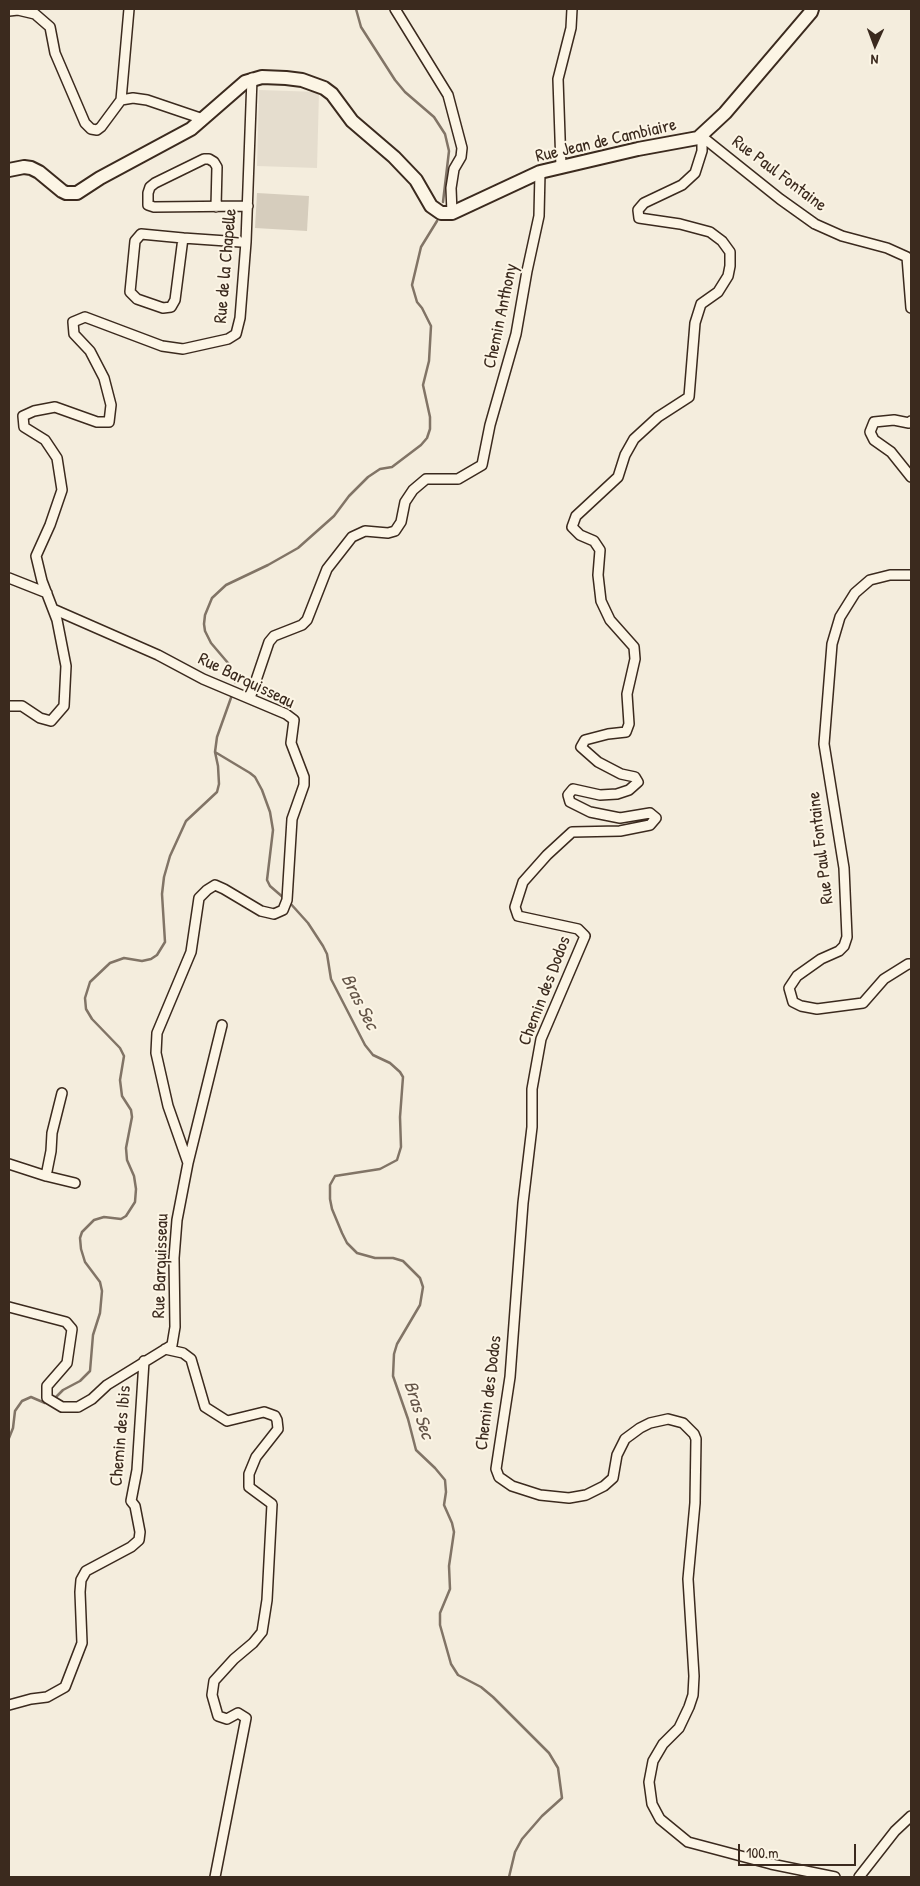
<!DOCTYPE html>
<style>
body{margin:0}
#map{position:relative;width:920px;height:1886px;overflow:hidden;background:#f4eddd;font-family:"Patrick Hand",sans-serif}
canvas{display:block}
.frame{position:absolute;inset:0;border:10px solid #3b2a1e;pointer-events:none}
.north{position:absolute;left:850px;top:20px;width:50px;height:50px;-webkit-text-stroke:4px #fcf5e5;paint-order:stroke;rotate:182deg;font-size:14px;font-weight:700;line-height:20px;text-align:center;color:#3b2a1e}
.north::after{content:'';display:block;margin:auto;width:18px;height:22px;background:#3b2a1e;clip-path:polygon(50% 0,100% 100%,50% 72%,0 100%)}
.scale{position:absolute;left:738px;top:1844px;width:118px;height:22px;box-sizing:border-box;border:2px solid #3b2a1e;border-top:0;padding-left:6px;font-size:15px;line-height:18px;white-space:nowrap;color:#3b2a1e;-webkit-text-stroke:4px #fcf5e5;paint-order:stroke}
</style>
<div id="map">
<canvas width="920" height="1886"></canvas>
<div class="frame"></div>
<div class="north">N</div>
<div class="scale">100 m</div>
</div>
<script>
const context = document.querySelector('canvas').getContext('2d');
context.lineJoin = 'round';
function fill(path, color) {
  context.fillStyle = color;
  context.fill(path, 'evenodd');
}
function toPath(rows) {
  const path = new Path2D();
  for (const r of rows) {
    path.moveTo(r[0], r[1]);
    for (let i = 2; i < r.length; i += 2) path.lineTo(r[i], r[i + 1]);
  }
  return path;
}
function strokePath(path, color, width, dash) {
  context.strokeStyle = color;
  context.lineWidth = width;
  context.lineCap = dash ? 'butt' : 'round';
  context.setLineDash(dash || []);
  context.stroke(path);
}
function write(font, color, halo, rows, align = 'center') {
  context.font = font + ' "Patrick Hand",sans-serif';
  context.lineWidth = 4;
  context.setLineDash([]);
  context.textBaseline = 'middle';
  context.strokeStyle = halo;
  context.fillStyle = color;
  for (const [text, x, y, turn = 0] of rows) {
    context.save();
    context.translate(x, y);
    context.rotate((+turn || 0) * Math.PI / 180);
    context.textAlign = isNaN(turn) ? turn : align;
    if (halo) context.strokeText(text, 0, 0);
    context.fillText(text, 0, 0);
    context.restore();
  }
}
fill(toPath([
 [259,90,319,92,317,168,257,166]
]), '#e5ddce');
fill(toPath([
 [257,193,309,196,307,231,255,228]
]), '#d6cdbd');
strokePath(toPath([
 [356,9,361,27,395,80,405,92,434,117,445,134,449,151,443,202],
 [235,682,228,663,211,643,205,631,204,624,205,615,212,598,226,585,268,565,298,548,334,516,349,496,368,477,380,469,392,467,421,445,427,438,430,429,430,417,423,385,429,361,431,326,422,308,417,302,412,285,421,247,437,221],
 [215,752,250,773,255,777,262,790,270,812,273,830,267,880,270,886,285,899],
 [290,903,308,923,323,946,327,954,331,979,365,1045,373,1055,390,1063,400,1072,403,1077,400,1117,401,1147,397,1160,380,1169,335,1176,330,1185,330,1199,332,1209,342,1233,347,1243,357,1253,375,1258,393,1258,403,1261,420,1278,423,1287,420,1305,397,1344,394,1354,393,1376,408,1419,416,1450,435,1468,445,1480,446,1492,444,1505,452,1523,454,1532,449,1566,450,1589,440,1613,440,1625,451,1664,458,1675,481,1687,493,1697,549,1753,558,1768,562,1798,542,1816,522,1839,515,1852,509,1877],
 [55,1398,63,1390,80,1381,90,1371,93,1335,100,1313,102,1291,100,1282,85,1262,81,1249,80,1238,82,1232,94,1220,104,1217,121,1219,126,1216,135,1202,136,1189,134,1176,127,1160,126,1148,132,1117,131,1110,122,1096,120,1080,124,1056,120,1048,92,1019,86,1009,85,998,90,982,110,963,124,958,142,961,151,959,157,955,165,942,162,894,164,877,170,856,186,821,217,792,219,784,218,766,215,752,217,737,232,695],
 [9,1438,13,1428,15,1411,22,1401,31,1397,45,1403]
]), '#817466', 2.5);
const street = toPath([
 [395,9,448,95,462,148,461,157,454,169,451,188,452,213],
 [9,11,18,10,35,14,50,27,55,53,85,123,91,129,97,130,101,127,121,100,133,98,147,100,203,119],
 [121,100,129,9],
 [699,138,705,139,780,199,815,224,842,236,887,248,907,257,911,308],
 [702,138,702,151,695,173,682,185,644,203,638,210,639,218,680,224,710,232,722,241,730,252,730,266,728,276,718,292,701,304,695,323,689,397,658,417,634,439,625,455,618,477,576,516,572,527,580,535,594,541,600,550,598,575,601,601,610,620,634,647,635,659,627,694,629,724,626,732,608,734,585,740,581,747,598,762,621,774,635,777,638,782,629,790,617,794,600,795,573,789,568,795,570,802,590,812,620,818,650,813,656,818,650,825,620,831,572,832,547,855,523,882,515,907,518,916,578,929,585,936,541,1039,532,1089,532,1127,523,1203,510,1377,496,1469,499,1477,512,1486,540,1495,569,1498,586,1495,604,1486,613,1478,617,1455,625,1439,640,1428,650,1423,668,1419,683,1423,694,1434,696,1439,695,1503,688,1579,694,1676,693,1695,689,1707,679,1728,663,1744,653,1761,649,1782,652,1804,660,1819,688,1842,771,1864,835,1877],
 [561,166,558,79,571,28,572,9],
 [216,207,217,167,214,162,209,159,204,159,155,183,150,187,148,193,148,205,154,207,248,206],
 [183,238,175,300,171,307,163,308,137,299,130,292,135,241,141,234,183,238,241,242,246,242],
 [911,421,909,423,894,420,874,422,870,432,874,440,891,452,911,477],
 [911,575,890,575,870,580,855,593,840,617,832,644,824,744,844,868,847,937,844,946,839,951,821,959,797,976,789,988,793,1002,801,1006,817,1009,863,1003,884,979,908,964,911,964],
 [9,578,47,593],
 [250,698,269,642,274,636,302,625,307,620,327,569,352,537,365,531,388,533,395,531,401,522,405,502,413,490,426,479,458,479,482,465,490,425,516,334,527,271,539,216,540,172],
 [9,706,22,706,40,718,51,721,64,706,66,666,57,620,42,581,36,556,50,525,62,490,57,458,45,440,24,427,23,416,34,411,55,407,97,422,109,422,111,405,104,378,90,351,74,334,73,322,85,317,162,346,183,349,228,339,236,334,240,318,246,242,252,78],
 [188,1163,222,1025],
 [9,1164,46,1176,75,1183],
 [46,1176,51,1151,52,1133,62,1093],
 [9,1307,66,1322,72,1329,67,1363,47,1386,47,1398,62,1407,78,1407,92,1399,107,1385,172,1345,175,1327,174,1258,177,1220,188,1163,168,1106,156,1053,157,1033,191,952,199,898,207,890,215,885,224,889,261,911,274,914,283,910,287,900,292,819,304,785,304,777,291,743,294,720,286,714,203,679,158,655,53,609],
 [165,1349,183,1353,191,1359,205,1407,227,1421,264,1412,275,1416,277,1420,278,1429,256,1457,249,1474,249,1487,272,1504,267,1600,262,1632,253,1643,234,1659,214,1681,212,1695,218,1716,227,1719,238,1713,246,1718,215,1877],
 [9,1705,31,1699,47,1697,65,1687,82,1643,80,1592,81,1580,86,1571,131,1547,139,1540,140,1532,135,1506,131,1501,137,1470,144,1361],
 [859,1877,895,1831,911,1816]
]);
const secondary = toPath([
 [9,170,24,167,31,168,39,172,62,191,66,193,77,193,100,178,191,129,245,82,262,77,286,78,302,80,324,88,332,94,352,121,394,157,416,180,431,206,441,213,452,213,540,172,638,149,698,138,725,113,811,12,812,9]
]);
strokePath(street, '#3b2a1e', 12);
strokePath(secondary, '#3b2a1e', 16);
strokePath(street, '#fcf5e5', 9);
strokePath(secondary, '#fcf5e5', 12);
write('18px', '#3b2a1e', '#fcf5e5', [
 ["Rue Jean de Cambiaire",606,141,-13],
 ["Rue Paul Fontaine",779,174,37],
 ["Rue de la Chapelle",226,266,-85],
 ["Chemin Anthony",501,316,-78],
 ["Rue Barquisseau",246,681,26],
 ["Rue Paul Fontaine",821,848,-97],
 ["Chemin des Dodos",545,991,-69],
 ["Rue Barquisseau",161,1266,-88],
 ["Chemin des Dodos",489,1393,-83],
 ["Chemin des Ibis",121,1436,-85]
]);
write('italic 19px', '#645548', '#fcf5e5', [
 ["Bras Sec",359,1002,63],
 ["Bras Sec",418,1410,72]
]);
</script>
